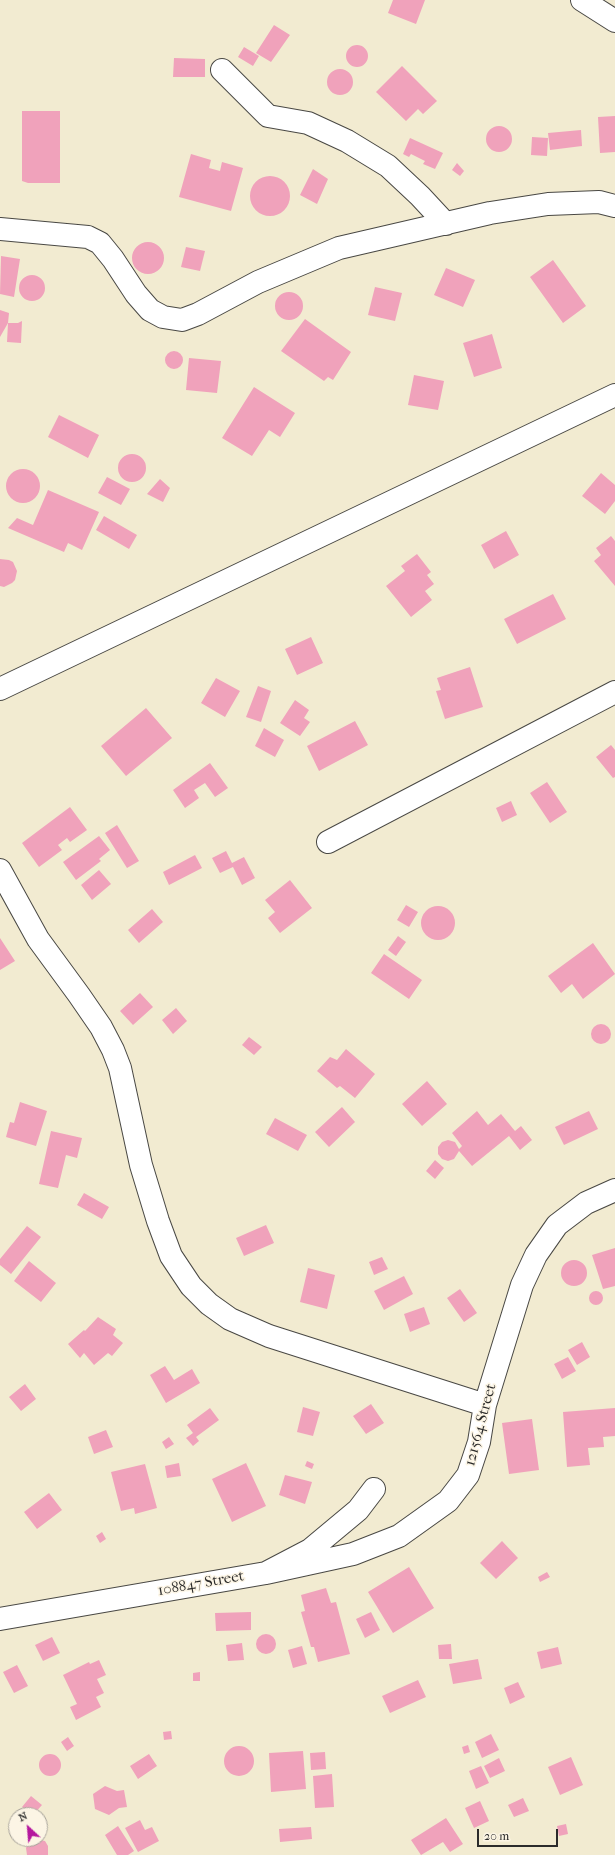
<!DOCTYPE html>
<style>
body{margin:0}
#map{position:relative;width:615px;height:1855px;overflow:hidden;background:#f2ebd1;font-family:"IM FELL French Canon",serif}
canvas{display:block}
.north{position:absolute;left:8px;top:1807px;width:40px;height:40px;box-sizing:border-box;background:#fcf5e5;border:1px solid #a8a49b;border-radius:50%;rotate:334deg;font-size:11px;font-weight:700;line-height:16px;text-align:center;color:#2b2b2b}
.north::after{content:'';display:block;margin:auto;width:14px;height:18px;background:#b5179e;clip-path:polygon(50% 0,100% 100%,50% 72%,0 100%)}
.scale{position:absolute;left:477px;top:1829px;width:81px;height:18px;box-sizing:border-box;border:2px solid #2b2b2b;border-top:0;padding-left:5px;font-size:12px;line-height:14px;white-space:nowrap;color:#2b2b2b;-webkit-text-stroke:3px #fcf5e5;paint-order:stroke}
</style>
<div id="map">
<canvas width="615" height="1855"></canvas>
<div class="north">N</div>
<div class="scale">20 m</div>
</div>
<script>
const context = document.querySelector('canvas').getContext('2d');
context.lineJoin = 'round';
function fill(path, color) {
  context.fillStyle = color;
  context.fill(path, 'evenodd');
}
function toPath(rows) {
  const path = new Path2D();
  for (const r of rows) {
    if (r.length === 3) {
      path.moveTo(r[0] + r[2], r[1]);
      path.arc(r[0], r[1], r[2], 0, 2 * Math.PI);
      continue;
    }
    path.moveTo(r[0], r[1]);
    for (let i = 2; i < r.length; i += 2) path.lineTo(r[i], r[i + 1]);
  }
  return path;
}
function strokePath(path, color, width, dash) {
  context.strokeStyle = color;
  context.lineWidth = width;
  context.lineCap = dash ? 'butt' : 'round';
  context.setLineDash(dash || []);
  context.stroke(path);
}
function write(font, color, halo, rows, align = 'center') {
  context.font = font + ' "IM FELL French Canon",serif';
  context.lineWidth = 3;
  context.setLineDash([]);
  context.textBaseline = 'middle';
  context.strokeStyle = halo;
  context.fillStyle = color;
  for (const [text, x, y, turn = 0] of rows) {
    context.save();
    context.translate(x, y);
    context.rotate((+turn || 0) * Math.PI / 180);
    context.textAlign = isNaN(turn) ? turn : align;
    if (halo) context.strokeText(text, 0, 0);
    context.fillText(text, 0, 0);
    context.restore();
  }
}
fill(toPath([
 [393,0,425,0,416,24,388,13],
 [274,25,290,35,271,62,256,53],
 [357,56,11],
 [244,47,259,56,253,66,238,57],
 [174,58,205,59,205,77,173,77],
 [402,66,437,101,423,114,418,109,406,121,376,92],
 [340,82,13],
 [22,111,60,111,60,183,28,183,22,181],
 [615,116,615,152,600,153,598,117],
 [499,139,13],
 [581,130,582,146,550,150,548,133],
 [532,137,548,138,547,156,531,155],
 [410,138,443,153,435,169,423,164,425,161,411,154,409,157,403,154],
 [191,154,211,160,209,168,220,171,222,162,243,168,231,211,179,197],
 [457,163,464,171,460,176,452,170],
 [313,169,328,179,317,204,300,195],
 [270,196,20],
 [148,258,16],
 [186,247,205,251,200,271,181,267],
 [1,256,20,259,14,297,0,294],
 [553,260,586,306,563,323,530,277],
 [446,268,475,280,463,307,434,295],
 [32,288,13],
 [375,287,402,293,395,321,368,315],
 [289,306,14],
 [0,310,9,313,8,323,0,337],
 [305,319,351,352,333,380,328,377,324,381,281,351],
 [22,321,21,343,7,342,8,323,18,323],
 [492,334,502,368,474,377,463,343],
 [174,360,9],
 [189,358,221,361,217,393,186,390],
 [414,375,444,381,438,410,408,405],
 [254,387,295,413,280,437,269,430,252,456,222,438],
 [59,415,99,435,88,458,48,437],
 [132,468,14],
 [23,486,17],
 [601,473,615,485,615,501,605,514,582,496],
 [107,477,130,489,121,505,98,493],
 [160,479,170,488,163,502,147,494],
 [48,490,99,512,82,550,68,543,64,552,8,528,17,518,33,525],
 [104,516,137,535,129,549,96,530],
 [506,531,519,555,494,569,481,545],
 [611,536,615,541,615,586,594,561,601,555,596,548],
 [417,554,431,572,427,575,434,584,425,591,432,600,411,617,386,586,405,571,401,566],
 [0,559,9,560,13,562,17,571,15,580,12,583,4,587,0,586],
 [553,594,566,619,517,644,504,619],
 [311,637,323,663,297,675,285,649],
 [470,667,483,707,445,719,436,691,441,690,437,678],
 [216,678,240,691,225,717,201,703],
 [258,686,271,691,261,722,246,717],
 [295,700,309,710,304,718,310,722,300,736,280,723],
 [146,708,172,738,126,776,101,746],
 [355,721,368,745,319,771,307,746],
 [264,728,284,740,275,757,255,746],
 [611,745,615,750,615,777,613,778,596,757],
 [210,763,228,788,215,797,205,783,194,790,199,798,185,808,173,790],
 [547,782,567,812,550,823,530,793],
 [511,801,517,815,502,822,496,808],
 [70,807,87,830,70,842,67,838,58,845,62,850,39,867,22,843],
 [117,825,139,861,127,868,105,833],
 [99,836,110,850,99,859,101,861,76,880,63,862],
 [226,851,232,863,244,857,255,878,242,885,233,867,220,873,212,858],
 [195,855,202,868,169,885,163,872],
 [99,870,111,884,92,900,81,885],
 [290,880,312,908,280,933,268,918,275,912,265,900],
 [406,905,418,912,409,927,397,920],
 [438,923,17],
 [152,909,163,922,139,943,128,930],
 [398,936,406,942,396,956,388,950],
 [0,938,15,961,0,970],
 [593,943,615,974,583,999,572,984,561,993,548,976],
 [384,954,422,980,409,999,371,973],
 [140,993,153,1007,133,1025,120,1011],
 [176,1008,187,1021,173,1034,162,1020],
 [601,1034,10],
 [249,1037,262,1047,254,1055,242,1045],
 [346,1049,375,1074,355,1098,340,1086,337,1088,317,1071,330,1057,337,1060],
 [427,1081,447,1104,422,1126,402,1104],
 [20,1102,47,1111,36,1146,6,1137,10,1122,14,1123],
 [342,1107,355,1122,329,1147,315,1132],
 [477,1111,488,1125,501,1114,515,1131,521,1126,532,1140,520,1150,509,1136,472,1166,459,1151,454,1159,448,1161,442,1159,438,1154,438,1147,442,1142,448,1140,455,1142,459,1149,462,1146,452,1133],
 [589,1111,598,1129,564,1145,555,1127],
 [275,1118,307,1135,298,1151,266,1134],
 [51,1131,82,1138,77,1158,66,1155,58,1188,39,1184],
 [435,1160,444,1168,435,1179,426,1171],
 [84,1193,109,1207,102,1219,77,1205],
 [266,1225,274,1243,244,1256,236,1238],
 [27,1226,41,1237,11,1274,0,1265,0,1259],
 [615,1248,615,1286,603,1289,592,1255],
 [382,1257,388,1269,374,1275,369,1262],
 [574,1273,13],
 [29,1261,56,1283,41,1302,14,1281],
 [308,1268,335,1275,327,1309,300,1302],
 [404,1276,413,1294,384,1310,374,1291],
 [460,1289,477,1313,464,1322,447,1298],
 [596,1298,7],
 [424,1307,430,1324,410,1332,404,1314],
 [98,1317,116,1329,113,1335,123,1343,112,1356,108,1353,94,1365,84,1353,80,1358,68,1344,84,1330,85,1331],
 [582,1342,590,1357,577,1365,568,1350],
 [568,1357,576,1371,562,1379,554,1364],
 [165,1366,174,1380,192,1369,200,1383,166,1403,150,1375],
 [25,1384,36,1399,21,1411,9,1397],
 [371,1404,384,1423,366,1434,353,1416],
 [303,1407,320,1412,313,1436,297,1432],
 [210,1408,219,1420,196,1437,199,1441,193,1446,186,1438,193,1433,187,1425],
 [615,1408,615,1436,603,1437,604,1447,588,1448,590,1465,567,1467,563,1412],
 [532,1419,539,1470,509,1474,502,1423],
 [106,1430,113,1447,94,1454,88,1437],
 [169,1437,174,1444,166,1449,162,1442],
 [307,1461,314,1464,312,1469,305,1466],
 [179,1463,181,1476,167,1478,165,1466],
 [246,1463,266,1506,232,1522,212,1479],
 [145,1464,157,1508,135,1514,134,1508,121,1511,111,1472],
 [285,1475,312,1482,305,1504,279,1495],
 [49,1493,62,1510,37,1529,24,1512],
 [102,1532,106,1539,100,1543,96,1536],
 [502,1541,518,1558,496,1579,480,1563],
 [409,1567,434,1608,393,1633,368,1592],
 [547,1572,550,1577,540,1582,538,1577],
 [326,1588,331,1603,336,1602,350,1654,318,1662,314,1647,311,1647,301,1612,305,1611,301,1595],
 [251,1612,251,1630,216,1631,215,1613],
 [371,1612,380,1630,365,1638,356,1619],
 [266,1644,10],
 [52,1637,60,1653,43,1661,35,1645],
 [242,1643,244,1660,228,1661,226,1645],
 [451,1644,452,1659,439,1659,438,1645],
 [302,1646,307,1664,293,1668,288,1650],
 [558,1647,562,1664,541,1669,537,1652],
 [478,1659,482,1679,453,1684,449,1664],
 [99,1660,106,1675,97,1679,104,1693,96,1697,101,1707,76,1720,70,1707,77,1704,63,1675,89,1662,90,1664],
 [17,1665,28,1686,14,1693,3,1672],
 [200,1672,200,1681,193,1681,193,1673],
 [418,1680,426,1697,390,1713,382,1696],
 [518,1682,525,1697,510,1704,504,1688],
 [171,1731,172,1739,164,1740,163,1732],
 [491,1734,499,1750,482,1758,475,1742],
 [68,1737,74,1746,67,1751,61,1742],
 [468,1745,470,1752,464,1754,462,1747],
 [239,1761,15],
 [303,1751,306,1789,271,1792,269,1753],
 [325,1752,326,1769,311,1770,310,1753],
 [50,1765,11],
 [149,1754,157,1766,138,1779,130,1766],
 [571,1757,583,1785,560,1795,548,1767],
 [499,1758,505,1771,490,1778,484,1766],
 [481,1766,489,1783,476,1789,469,1771],
 [332,1774,334,1807,315,1808,313,1776],
 [105,1786,117,1791,124,1790,127,1807,119,1808,109,1815,95,1809,93,1794],
 [31,1796,42,1805,33,1815,22,1807],
 [523,1798,529,1811,514,1817,508,1805],
 [480,1801,489,1821,474,1828,465,1808],
 [446,1818,463,1844,450,1852,443,1842,421,1855,411,1840],
 [140,1820,145,1830,152,1827,159,1841,138,1852,125,1828],
 [566,1824,568,1834,559,1836,557,1826],
 [118,1826,134,1851,128,1855,117,1855,105,1835],
 [311,1827,312,1839,280,1842,279,1829],
 [33,1839,45,1841,48,1846,48,1855,27,1855,26,1848,28,1843]
]), '#f0a2bb');
const street = toPath([
 [582,0,615,21],
 [222,70,268,116,308,123,347,141,388,166,420,196,446,224],
 [0,229,88,237,100,243,113,259,136,294,150,310,163,317,182,320,198,314,258,282,339,248,490,213,548,204,599,202,615,206],
 [328,842,615,692],
 [0,870,38,939,79,995,101,1027,113,1050,120,1068,141,1165,158,1221,171,1256,191,1286,209,1304,230,1319,269,1336,485,1405],
 [266,1573,353,1554,399,1536,448,1501,468,1475,479,1442,485,1405,522,1285,536,1255,557,1225,586,1203,615,1190],
 [0,1619,266,1573,310,1550,358,1510,374,1489]
]);
const secondary = toPath([
 [0,689,615,395]
]);
strokePath(street, '#494844', 24);
strokePath(secondary, '#494844', 24);
strokePath(street, '#fff', 22);
strokePath(secondary, '#fff', 22);
write('15px', '#2b2b2b', '#fcf5e5', [
 ["121564 Street",481,1425,-75],
 ["108847 Street",201,1584,-10]
]);
</script>
